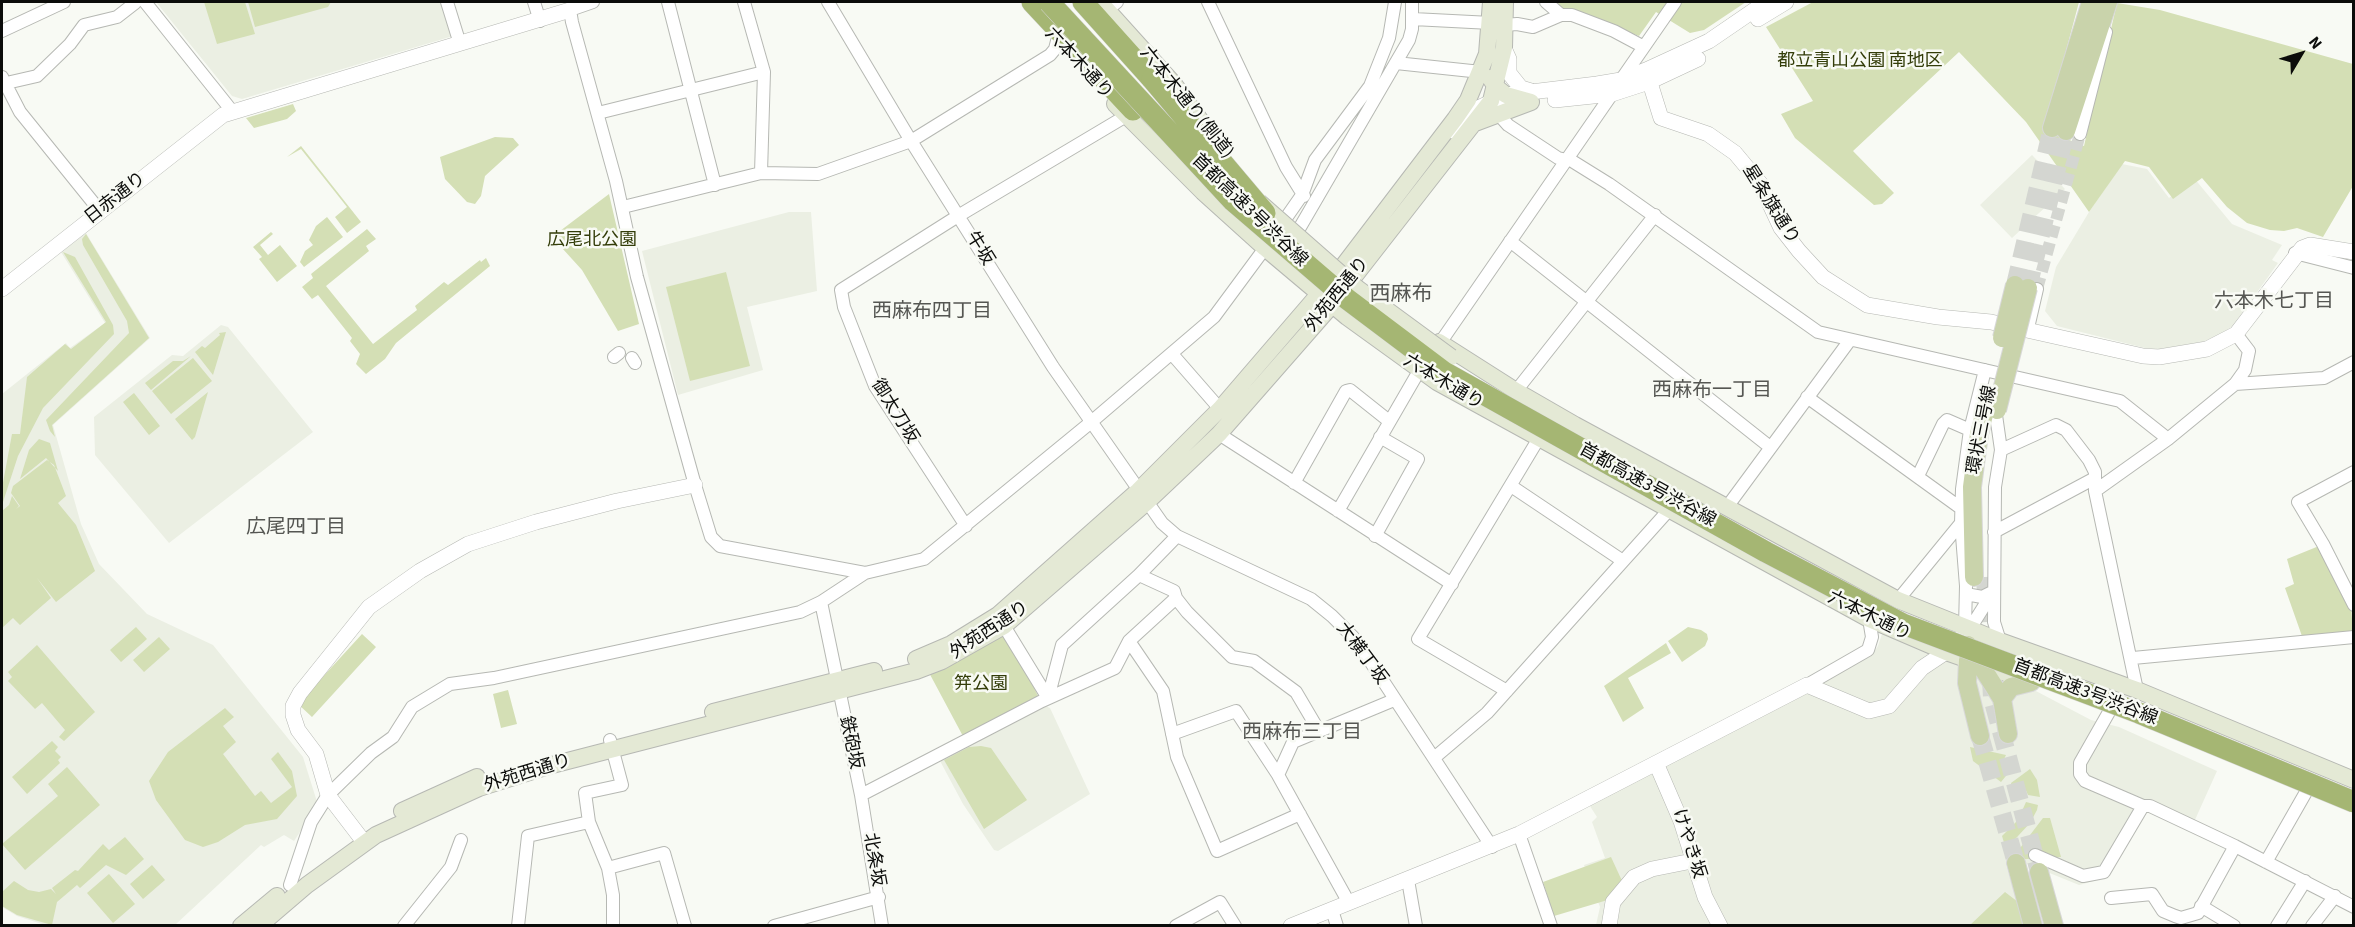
<!DOCTYPE html>
<meta charset="utf-8">
<style>
body{margin:0}
#map{position:relative;width:2355px;height:927px;overflow:hidden;background:#f8faf4;font-family:"Source Sans 3",sans-serif}
canvas{display:block}
.frame{position:absolute;inset:0;border:3px solid #0b0c0a;pointer-events:none}
.north{position:absolute;left:2271px;top:24px;width:60px;height:60px;-webkit-text-stroke:4px #f8faf4;paint-order:stroke;rotate:52deg;font-size:16px;font-weight:700;line-height:24px;text-align:center;color:#0b0c0a}
.north::after{content:'';display:block;margin:auto;width:21px;height:27px;background:#0b0c0a;clip-path:polygon(50% 0,100% 100%,50% 72%,0 100%)}
</style>
<div id="map">
<canvas width="2355" height="927"></canvas>
<div class="frame"></div>
<div class="north">N</div>
</div>
<script>
const context = document.querySelector('canvas').getContext('2d');
context.lineJoin = 'round';
function fill(path, color) {
  context.fillStyle = color;
  context.fill(path, 'evenodd');
}
function toPath(rows) {
  const path = new Path2D();
  for (const r of rows) {
    path.moveTo(r[0], r[1]);
    for (let i = 2; i < r.length; i += 2) path.lineTo(r[i], r[i + 1]);
  }
  return path;
}
function strokePath(path, color, width, dash) {
  context.strokeStyle = color;
  context.lineWidth = width;
  context.lineCap = dash ? 'butt' : 'round';
  context.setLineDash(dash || []);
  context.stroke(path);
}
function write(font, color, halo, rows, align = 'center') {
  context.font = font + ' "Source Sans 3","Noto Sans JP",sans-serif';
  context.lineWidth = 5;
  context.setLineDash([]);
  context.textBaseline = 'middle';
  context.strokeStyle = halo;
  context.fillStyle = color;
  for (const [text, x, y, turn = 0] of rows) {
    context.save();
    context.translate(x, y);
    context.rotate((+turn || 0) * Math.PI / 180);
    context.textAlign = isNaN(turn) ? turn : align;
    if (halo) context.strokeText(text, 0, 0);
    context.fillText(text, 0, 0);
    context.restore();
  }
}
fill(toPath([
 [156,2,443,2,453,36,242,99,232,96],
 [2032,155,2065,189,2012,238,1980,205],
 [2122,164,2147,169,2169,198,2194,178,2232,224,2282,245,2272,260,2278,263,2233,326,2218,336,2202,342,2160,349,2145,348,2057,326,2045,311,2056,267,2089,212],
 [789,212,811,212,817,291,747,307,763,370,678,395,642,251],
 [86,233,150,338,53,425,81,524,99,564,147,614,213,645,303,757,318,805,294,841,284,835,264,847,261,845,175,925,45,925,17,916,2,907,2,394,66,343,70,348,105,323,61,252],
 [221,325,228,327,313,432,169,543,95,455,94,417,172,355,183,356],
 [1882,634,2034,690,2091,720,2119,727,2217,771,2194,822,2151,803,2113,869,2094,881,2079,885,2020,861,2006,865,2021,914,2027,925,1596,925,1600,907,1584,865,1605,858,1592,822,1597,817,1588,803,1871,656,1878,646],
 [1043,705,1050,708,1090,794,998,851,994,850,963,804,939,759]
]), '#ebefe3');
fill(toPath([
 [204,2,245,2,255,34,217,44],
 [248,2,331,2,328,7,255,27],
 [1547,2,1746,2,1704,30,1690,33,1656,12,1639,36],
 [1813,2,2079,2,2045,130,2084,146,2117,3,2160,10,2353,64,2353,186,2323,237,2297,228,2284,231,2270,230,2247,223,2227,207,2202,178,2173,199,2149,167,2125,161,2089,212,2026,122,1959,52,1853,151,1894,193,1882,204,1874,205,1795,138,1781,114,1813,101,1766,27],
 [293,104,296,111,287,119,254,128,246,118],
 [495,137,513,138,519,145,485,176,481,196,475,204,467,202,445,179,440,157],
 [301,146,361,222,347,233,335,217,347,207,301,149,287,157],
 [609,194,639,324,618,331,582,270,552,237],
 [327,217,343,237,304,267,300,262,305,251,313,245,309,240,316,226],
 [367,229,376,239,366,246,369,251,326,286,373,344,417,310,415,306,444,282,448,285,480,260,481,262,486,258,490,266,396,343,385,359,366,374,356,364,360,354,350,341,352,338,318,295,312,299,302,287,313,278,311,274],
 [271,232,273,234,260,245,268,255,280,245,297,266,277,282,259,259,262,257,253,247],
 [86,234,149,338,52,425,55,437,50,431,46,420,129,333,127,321,83,245,82,239],
 [63,252,75,257,113,325,114,334,43,408,18,456,2,505,2,488,12,434,20,434,27,377,65,344,71,349,106,322],
 [726,272,750,366,690,381,666,287],
 [226,332,213,375,195,352,202,346,205,348,220,335,219,333],
 [191,356,151,390,145,383,173,361,183,361],
 [193,358,212,381,171,414,152,391],
 [208,392,195,437,192,440,175,419],
 [134,393,160,426,149,435,123,402],
 [39,439,50,443,58,471,46,458,20,479,29,450],
 [47,460,54,465,66,496,58,503,76,525,95,571,56,602,37,578,51,598,20,625,13,618,2,628,2,511,9,505,12,496,19,506,16,509,20,506,11,493,13,486],
 [2319,546,2351,605,2353,632,2303,639,2285,588,2294,584,2287,559],
 [1004,626,1039,698,965,740,926,667],
 [136,627,147,639,121,662,110,650],
 [1688,627,1701,630,1707,634,1708,639,1705,646,1682,662,1668,641],
 [362,634,376,647,312,717,298,704],
 [159,637,170,649,144,672,133,660],
 [1666,643,1671,653,1628,678,1644,708,1623,722,1604,686],
 [37,645,95,712,64,741,59,737,65,730,42,703,35,709,8,681,12,677,8,672],
 [508,690,517,724,501,728,493,694],
 [225,708,234,717,223,726,236,742,223,754,255,796,261,791,271,803,292,787,271,759,278,752,292,771,297,796,277,819,245,825,218,842,203,847,185,840,156,800,149,781,168,752],
 [52,741,58,747,55,751,61,757,58,760,60,763,27,794,12,777],
 [981,746,991,748,1027,800,984,829,944,760,969,747],
 [1970,747,2006,755,2001,765,2010,771,2001,782,1973,761],
 [67,767,100,805,25,870,2,844,58,796,48,784],
 [2030,769,2037,780,2040,797,2028,795,2024,786,2012,789,2011,783],
 [2026,802,2038,805,2037,810,2030,823,2006,849,2002,836,2018,820],
 [2043,818,2050,818,2061,857,2011,860],
 [125,837,144,859,126,875,106,865,80,888,77,885,57,902,52,925,17,915,2,906,2,892,14,881,28,890,39,892,51,889,56,894,52,888,75,870,78,871,103,844,109,850],
 [1611,857,1623,883,1611,899,1554,916,1543,882],
 [152,865,165,880,143,899,130,884],
 [109,874,135,904,113,923,87,893],
 [2005,892,2018,902,2028,926,1969,926]
]), '#d4dfb5');
strokePath(toPath([
 [2037,289,2080,134]
]), '#d4d6d1', 12, [12, 6]);
strokePath(toPath([
 [2015,285,2052,128],
 [2028,288,2066,131],
 [1985,577,1989,650],
 [1991,678,1992,698,2039,872],
 [1980,736,2016,863]
]), '#d4d6d1', 18, [18, 9]);
const minor = toPath([
 [145,2,232,111],
 [447,2,460,44],
 [534,2,540,21],
 [593,2,570,10,572,22,616,181,637,277,695,485,711,537,720,546,865,573,924,559,1090,423,1214,317,1265,248],
 [668,2,715,185],
 [744,2,764,72,761,173],
 [828,2,911,141,1053,367,1162,523,1177,536,1311,599,1332,616,1353,637,1370,661,1492,847],
 [1208,2,1286,167,1304,196],
 [1546,2,1561,15,1572,15,1614,31,1644,47],
 [1107,10,1117,2],
 [1413,19,1491,23],
 [1505,25,1517,24,1533,27,1561,15],
 [2,31,64,2],
 [1396,63,1481,72],
 [2,77,20,112,100,211],
 [1621,80,1675,2],
 [2,84,37,76,70,44,84,25,117,17,135,3],
 [598,113,764,72],
 [1490,118,1500,116,1508,125,1558,158,1572,161,1609,184,1818,332,2120,401,2168,439],
 [2080,134,2106,32],
 [623,207,761,173,818,174,911,141,1050,55,1055,49,1057,41],
 [1286,218,1302,195,1315,160,1370,86,1389,38,1395,2],
 [1299,229,1409,40,1412,29,1412,2],
 [1510,241,1770,447],
 [2295,253,2354,268],
 [2028,328,2037,289],
 [1440,343,1612,94],
 [1172,354,1220,409],
 [614,357,619,353],
 [632,358,635,363],
 [2235,384,2324,378,2354,362],
 [1516,391,1655,215],
 [1807,397,1962,509],
 [1996,415,2001,450,1995,487,1994,622,2000,641],
 [1219,434,1452,584],
 [2001,450,2056,425,2066,430,2089,460,2095,472,2095,491,2137,690],
 [2354,472,2298,502,2323,544,2354,605],
 [1918,476,1943,424,1947,420,1970,430],
 [1294,483,1346,391,1350,390,1389,421],
 [1511,486,1623,561],
 [2095,491,2168,439,2235,384,2245,370,2249,351,2236,334],
 [1727,507,1850,340],
 [1338,511,1419,371],
 [966,526,875,386,844,307,841,290,958,216,1126,116],
 [1994,532,2095,478],
 [1375,536,1418,459,1380,437],
 [1139,575,1174,591,1176,598,1187,612,1232,657,1254,661,1296,692,1319,731],
 [1966,594,1982,597,1994,591],
 [1898,600,1961,523],
 [821,602,861,795,882,926],
 [1004,626,1048,698],
 [1962,633,1965,627,1966,586,1961,523,1962,489,1970,430,1985,370],
 [1966,635,1993,592],
 [1129,641,1163,691,1177,757,1217,851,1300,814],
 [2133,658,2354,637],
 [1807,685,1868,650,1872,637,1869,619],
 [1507,691,1418,639,1539,438],
 [1048,698,1062,645,1139,575,1177,536],
 [1172,734,1236,711,1278,775,1349,903],
 [610,740,622,785,585,793,589,822,608,868,613,895,613,926],
 [1434,758,1487,713,1668,511],
 [1278,775,1293,742,1394,700],
 [861,795,1042,701,1115,668,1129,641,1176,598],
 [2143,806,2150,806,2235,846,2354,907],
 [1519,834,1551,926],
 [2035,855,2083,876,2104,872,2143,806,2085,781,2080,774,2080,763,2109,712],
 [2266,862,2306,792],
 [608,868,664,853,685,926],
 [1408,880,1416,926],
 [290,885,311,822,328,795,371,753,393,737,412,707,450,684,494,678,800,612,821,602,865,573],
 [2111,898,2152,894,2163,911,2175,916,2181,918,2198,913,2235,846],
 [2201,906,2234,926],
 [1332,910,1337,926],
 [404,926,451,867,461,840],
 [518,926,528,836,589,822],
 [774,926,879,897],
 [1176,926,1220,902,1235,926],
 [2277,926,2305,881],
 [2312,926,2335,896]
]);
const tertiary = toPath([
 [1758,19,1786,2],
 [1504,48,1509,59,1509,73,1521,88,1531,91],
 [1646,70,1661,118,1708,134,1735,153,1760,183,1781,228,1799,251,1823,277,1867,305,1938,317,1991,322,2143,356,2159,357,2207,349,2236,334,2302,248,2310,245,2354,252],
 [1555,100,1612,94,1649,82,1698,59],
 [1453,131,1476,109,1506,95,1597,84,1621,80,1646,70,1709,41,1766,2],
 [2,289,223,115,570,10],
 [1656,763,1681,821,1705,897,1720,926],
 [364,842,328,795,316,754,298,730,293,715,293,706,300,693,369,607,420,571,468,544,536,522,617,501,695,485],
 [1291,926,1519,834,1807,685,1869,711,1889,706,1922,668,1946,652],
 [1609,926,1613,902,1634,877,1652,869,1692,861]
]);
const secondary = toPath([
 [1100,2,1174,84,1214,139],
 [1490,78,1496,87,1506,95,1531,102],
 [1115,104,1203,192,1265,248,1347,317,1437,382,1869,619,1946,652,2017,677],
 [1475,123,1531,102],
 [1439,342,1516,391,1575,425,1898,600,2000,641,2137,690,2354,780],
 [916,659,951,644,998,615,1138,491,1220,409,1343,266,1455,119,1468,100,1487,54,1491,2],
 [713,712,874,671],
 [402,811,477,777],
 [241,926,277,896],
 [259,926,307,885,376,835,479,788,552,765,916,671,942,661,1004,626,1147,502,1219,434,1332,305,1491,101,1504,48,1505,2]
]);
const primary = toPath([
 [2052,128,2091,2],
 [2066,131,2108,2],
 [1974,577,1972,487,1979,434,1986,407],
 [1968,645,2002,699,2008,734],
 [1968,660,1967,683,1980,736],
 [2002,699,2011,687,2031,682],
 [2016,863,2033,926],
 [2039,872,2054,926]
]);
const motorway = toPath([
 [1032,2,1133,110],
 [1083,2,1152,79]
]);
strokePath(minor, '#b6b8b3', 14);
strokePath(tertiary, '#b6b8b3', 16);
strokePath(secondary, '#b6b8b3', 18);
strokePath(primary, '#d8d8d8', 20);
strokePath(motorway, '#d8d8d8', 22);
strokePath(minor, '#fff', 12);
strokePath(tertiary, '#fff', 15);
strokePath(secondary, '#e4e9d5', 16);
strokePath(primary, '#c9d3ab', 18);
strokePath(motorway, '#a5b673', 21);
const secondaryBridge = toPath([
 [1259,202,1357,288,1451,357]
]);
const primaryBridge = toPath([
 [2002,338,2015,285],
 [1997,410,2028,288]
]);
const motorwayBridge = toPath([
 [1049,2,1233,201,1347,299,1444,372,1766,552,1903,624,2139,713,2354,802],
 [1152,79,1265,213]
]);
strokePath(secondaryBridge, '#b6b8b3', 18, []);
strokePath(primaryBridge, '#d8d8d8', 20, []);
strokePath(motorwayBridge, '#d8d8d8', 22, []);
strokePath(secondaryBridge, '#e4e9d5', 16);
strokePath(primaryBridge, '#c9d3ab', 18);
strokePath(motorwayBridge, '#a5b673', 21);
write('18px', '#333d09', '#f8faf4', [
 ["都立青山公園 南地区",1860,62],
 ["広尾北公園",592,241],
 ["笄公園",981,685]
]);
write('18px', '#0b0c0a', '#f8faf4', [
 ["六本木通り",1078,64,47],
 ["六本木通り(側道)",1186,103,51],
 ["日赤通り",116,199,-38],
 ["星条旗通り",1770,205,58],
 ["首都高速3号渋谷線",1249,211,44],
 ["牛坂",979,249,58],
 ["外苑西通り",1338,295,-51],
 ["六本木通り",1443,383,31],
 ["御太刀坂",894,412,58],
 ["環状三号線",1983,430,-79],
 ["首都高速3号渋谷線",1647,486,29],
 ["六本木通り",1869,617,26],
 ["外苑西通り",990,631,-33],
 ["大横丁坂",1361,654,53],
 ["首都高速3号渋谷線",2085,693,21],
 ["鉄砲坂",850,743,78],
 ["外苑西通り",528,774,-17],
 ["けやき坂",1688,844,72],
 ["北条坂",873,860,80]
]);
write('20px', '#555652', '#f8faf4', [
 ["六本木七丁目",2274,303],
 ["西麻布四丁目",932,313],
 ["西麻布一丁目",1712,392],
 ["広尾四丁目",296,529],
 ["西麻布三丁目",1302,734]
]);
write('21px', '#555652', '#f8faf4', [
 ["西麻布",1401,295]
]);
</script>
